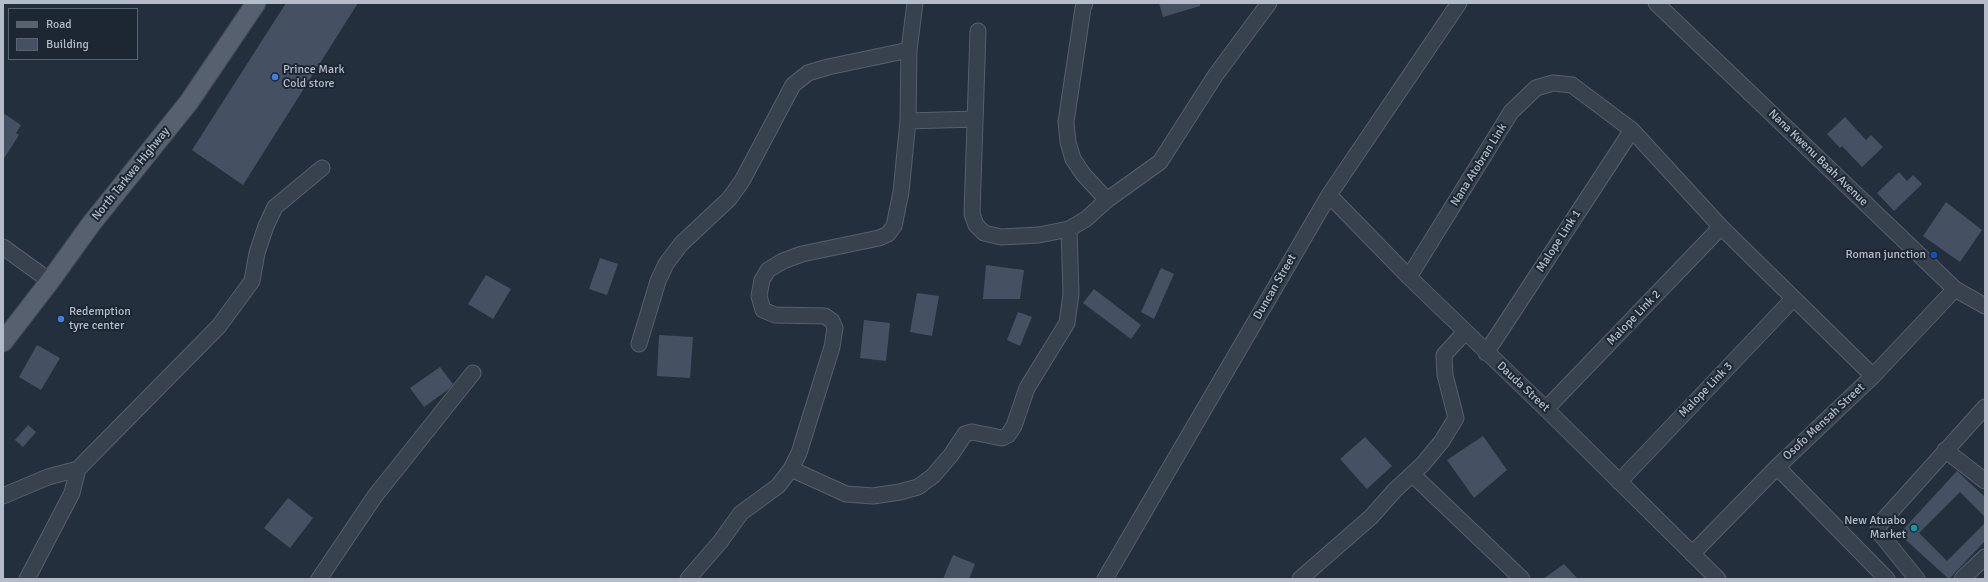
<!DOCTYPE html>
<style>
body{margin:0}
#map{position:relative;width:1988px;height:582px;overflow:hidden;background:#242f3e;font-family:Signika,sans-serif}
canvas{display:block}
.frame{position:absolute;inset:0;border:4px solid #b4bcc9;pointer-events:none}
.legend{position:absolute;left:8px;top:8px;width:130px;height:52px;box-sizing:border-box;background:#1d2633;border:1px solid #59626f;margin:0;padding:5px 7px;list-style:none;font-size:12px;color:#b4bcc9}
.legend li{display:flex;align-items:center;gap:8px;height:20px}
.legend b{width:20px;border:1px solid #59626f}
</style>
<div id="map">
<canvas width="1988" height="582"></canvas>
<div class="frame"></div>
<ul class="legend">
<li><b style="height:5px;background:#56606e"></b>Road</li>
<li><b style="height:11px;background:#455162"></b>Building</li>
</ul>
</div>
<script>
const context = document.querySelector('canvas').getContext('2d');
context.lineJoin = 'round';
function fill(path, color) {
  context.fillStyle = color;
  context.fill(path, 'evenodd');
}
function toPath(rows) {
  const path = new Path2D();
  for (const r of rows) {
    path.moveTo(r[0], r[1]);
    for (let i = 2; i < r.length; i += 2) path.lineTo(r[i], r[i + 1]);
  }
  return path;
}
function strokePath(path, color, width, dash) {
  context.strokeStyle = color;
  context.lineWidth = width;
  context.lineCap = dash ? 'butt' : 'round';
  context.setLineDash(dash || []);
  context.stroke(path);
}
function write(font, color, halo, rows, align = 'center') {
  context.font = font + ' Signika,sans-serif';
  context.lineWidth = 4;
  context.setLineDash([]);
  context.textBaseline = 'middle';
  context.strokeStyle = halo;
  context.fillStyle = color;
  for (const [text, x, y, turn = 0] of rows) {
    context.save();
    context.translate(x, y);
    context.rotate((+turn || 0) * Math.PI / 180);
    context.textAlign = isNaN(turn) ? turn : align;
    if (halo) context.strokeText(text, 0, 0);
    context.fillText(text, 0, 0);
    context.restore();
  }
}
fill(toPath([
 [286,3,358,3,243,185,192,150],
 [1159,3,1200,3,1200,6,1163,17],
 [3,113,21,125,16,133,19,135,3,160],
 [1845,117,1866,140,1871,135,1883,147,1862,167,1842,146,1840,148,1827,134],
 [1899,172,1907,181,1913,175,1922,184,1894,211,1877,193],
 [1946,202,1982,230,1960,262,1923,236],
 [600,258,618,264,607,295,589,289],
 [986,265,1024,270,1020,299,983,299],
 [1161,268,1174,274,1154,319,1141,312],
 [486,275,511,289,493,319,468,304],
 [1094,289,1141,325,1131,339,1083,303],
 [917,293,939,296,932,336,910,332],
 [1018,312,1032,317,1020,346,1007,340],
 [864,320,890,323,886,361,860,358],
 [659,335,693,337,690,378,657,376],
 [37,345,60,358,41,390,19,377],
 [440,367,453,384,449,389,424,407,410,388],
 [28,425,36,432,23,447,15,440],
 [1483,436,1507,470,1474,498,1447,460],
 [1365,437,1392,466,1367,489,1340,459],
 [1957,471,1985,497,1985,517,1960,492,1919,533,1947,561,1985,523,1985,541,1949,579,1899,534],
 [288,498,313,518,290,548,264,528],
 [953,555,975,564,969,579,943,579],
 [1564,564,1578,579,1543,579]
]), '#455162');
const minor = toPath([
 [1085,3,1083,8,1066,122,1068,142,1073,159,1083,174,1107,200],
 [1656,3,1955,289,1985,306],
 [978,31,972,214,976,225,984,233,1001,237,1039,235,1069,229,1086,219,1107,200,1160,162,1215,76,1269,3],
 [908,121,975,119],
 [1329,195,1409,277,1546,409,1718,579],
 [3,247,50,281],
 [1409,277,1511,112,1536,88,1553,83,1572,85,1632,130,1721,227,1873,376],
 [639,344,658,281,666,264,681,244,729,199,742,181,793,85,808,73,828,67,909,50],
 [1486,353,1632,130],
 [1546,409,1721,227],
 [1945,450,1985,481],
 [1777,467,1887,579],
 [791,469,846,494,873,496,900,492,918,487,933,476,951,455,965,434,972,432,1002,438,1008,435,1014,426,1027,388,1067,323,1071,294,1069,229],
 [1412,474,1522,579],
 [1619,482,1793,299],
 [3,496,48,477,78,469,219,326,252,281,257,253,266,226,275,207,322,168],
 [1692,554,1777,467,1873,376,1955,289],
 [27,579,72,493,78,469],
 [319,579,375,496,473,373],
 [688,579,720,542,741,513,778,486,791,469,799,453,832,347,835,328,832,321,825,316,775,315,763,310,759,296,762,280,768,270,783,261,802,254,879,238,888,234,894,226,901,192,908,121,909,50,915,3],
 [1105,579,1329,195,1459,3],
 [1300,579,1371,517,1395,490,1423,464,1442,441,1456,418,1445,375,1444,355,1465,332],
 [1917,579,1878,531,1879,525,1985,407],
 [1962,579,1985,557]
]);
const major = toPath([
 [3,342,50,281,91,224,189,102,256,3]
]);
strokePath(minor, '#565f6c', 17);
strokePath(major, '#414a57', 21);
strokePath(minor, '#38414e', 15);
strokePath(major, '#56606e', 19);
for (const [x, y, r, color] of [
 [275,77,4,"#3f7fe0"],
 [1934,255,4,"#1a4fb4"],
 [61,319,4,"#3f7fe0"],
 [1914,528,4,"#0f9aa8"]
]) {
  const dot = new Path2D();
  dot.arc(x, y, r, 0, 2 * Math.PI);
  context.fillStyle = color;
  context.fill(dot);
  strokePath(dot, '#1d2633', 1.5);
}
write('12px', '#b4bcc9', '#1d2633', [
 ["Prince Mark",283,70],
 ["Cold store",283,84],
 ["Roman junction",1926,255,"right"],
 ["Redemption",69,312],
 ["tyre center",69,326],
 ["New Atuabo",1906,521,"right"],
 ["Market",1906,535,"right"]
], 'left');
write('12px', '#b4bcc9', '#1d2633', [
 ["Nana Kwenu Baah Avenue",1818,158,44],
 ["Nana Atobran Link",1479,165,-58],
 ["North Tarkwa Highway",131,174,-51],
 ["Malope Link 1",1559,241,-57],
 ["Duncan Street",1275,287,-60],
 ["Malope Link 2",1634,318,-46],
 ["Dauda Street",1523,387,43],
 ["Malope Link 3",1706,390,-46],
 ["Osofo Mensah Street",1824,422,-43]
]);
</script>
